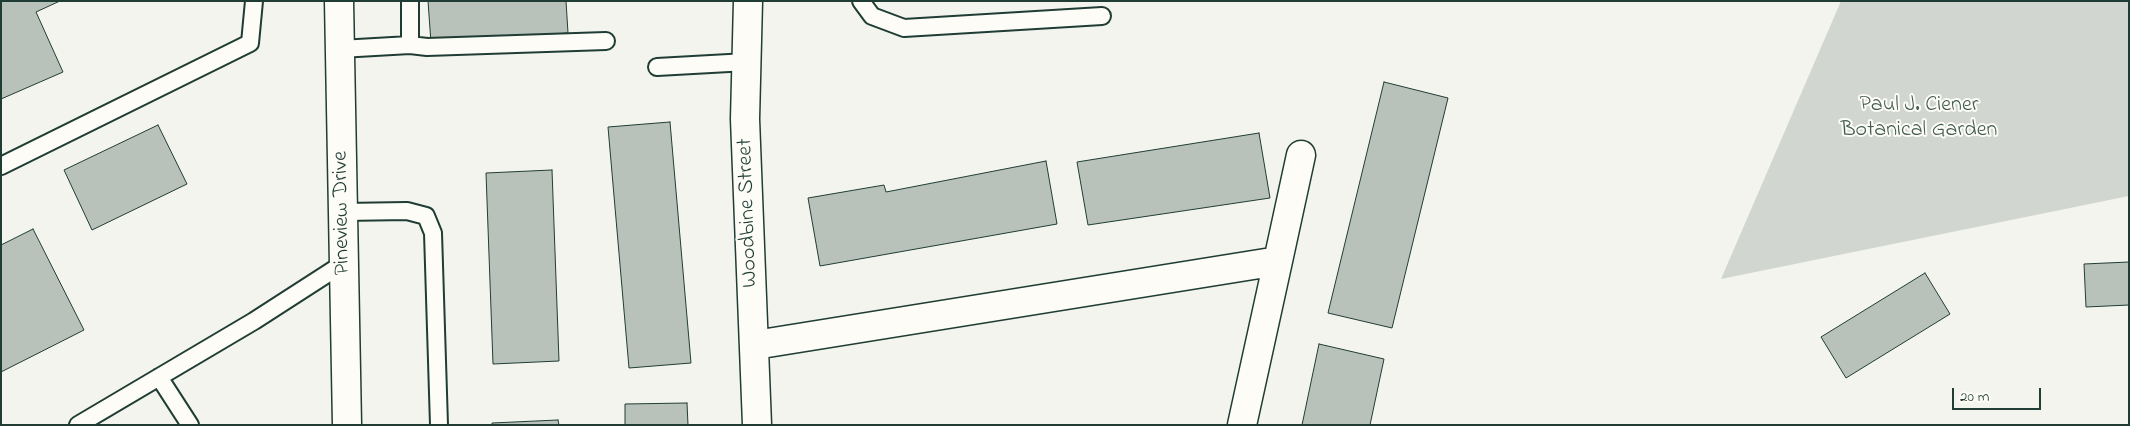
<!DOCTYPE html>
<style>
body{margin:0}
#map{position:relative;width:2130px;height:426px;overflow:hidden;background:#f4f4ef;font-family:"Indie Flower",sans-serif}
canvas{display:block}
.frame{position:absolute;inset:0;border:2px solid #1f3d34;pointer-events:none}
.scale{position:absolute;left:1952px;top:388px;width:89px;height:22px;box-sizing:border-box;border:2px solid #1f3d34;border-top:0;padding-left:6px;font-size:15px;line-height:18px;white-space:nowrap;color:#1f3d34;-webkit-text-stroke:4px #fdfcf7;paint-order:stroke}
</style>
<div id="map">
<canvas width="2130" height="426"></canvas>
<div class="frame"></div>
<div class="scale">20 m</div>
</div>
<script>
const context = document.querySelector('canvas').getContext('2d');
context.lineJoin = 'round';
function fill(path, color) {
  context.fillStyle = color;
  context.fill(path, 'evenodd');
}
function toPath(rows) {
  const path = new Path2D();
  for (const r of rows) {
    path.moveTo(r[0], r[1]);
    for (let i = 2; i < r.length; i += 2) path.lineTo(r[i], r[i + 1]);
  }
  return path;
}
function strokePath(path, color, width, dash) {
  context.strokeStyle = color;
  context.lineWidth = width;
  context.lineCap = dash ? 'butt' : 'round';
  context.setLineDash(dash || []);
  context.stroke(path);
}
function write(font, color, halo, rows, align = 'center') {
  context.font = font + ' "Indie Flower",sans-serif';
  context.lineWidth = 4;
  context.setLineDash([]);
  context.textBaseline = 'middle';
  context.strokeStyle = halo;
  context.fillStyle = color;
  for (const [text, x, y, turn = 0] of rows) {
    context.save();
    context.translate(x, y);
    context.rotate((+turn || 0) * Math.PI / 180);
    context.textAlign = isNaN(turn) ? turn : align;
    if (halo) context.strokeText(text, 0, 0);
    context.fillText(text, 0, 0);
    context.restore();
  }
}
fill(toPath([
 [1841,1,2129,1,2129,196,1721,279]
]), '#d1d6d1');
const building = toPath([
 [1,1,60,1,36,12,63,72,1,99,1,1],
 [428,1,566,1,568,33,431,43,428,1],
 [1384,82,1448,98,1392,328,1328,313,1384,82],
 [670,122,691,363,629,368,608,127,670,122],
 [158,125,187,184,92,230,64,170,158,125],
 [1259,133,1270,198,1088,225,1077,162,1259,133],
 [1046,161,1057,224,820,266,808,198,884,185,886,192,1046,161],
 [552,170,559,361,493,364,486,173,552,170],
 [33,229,84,330,1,372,1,245,33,229],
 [2129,262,2129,305,2086,307,2084,264,2129,262],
 [1925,273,1950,314,1846,378,1821,337,1925,273],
 [1319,344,1384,359,1370,425,1302,425,1319,344],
 [687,403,688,425,625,425,625,404,687,403],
 [558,420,559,425,492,425,492,423,558,420]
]);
fill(building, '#b9c1bb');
strokePath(building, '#1f3d34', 1);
const lane = toPath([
 [410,1,410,45],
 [861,1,872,16,904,28,1102,16],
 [340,49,410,45,427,47,606,41],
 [657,67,747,62],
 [1,166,250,43,254,1],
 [343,212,407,211,426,216,433,233,439,425],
 [159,377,190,425],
 [78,425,254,321,344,263]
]);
const street = toPath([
 [339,1,347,425],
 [748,1,745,119,757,425],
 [1278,261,1301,155],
 [755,345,1278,261,1242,425]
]);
strokePath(lane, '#1f3d34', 20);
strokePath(street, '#1f3d34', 31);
strokePath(lane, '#fdfcf7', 16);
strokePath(street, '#fdfcf7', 28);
write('22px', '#435c53', '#fdfcf7', [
 ["Paul J. Ciener",1919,106],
 ["Botanical Garden",1919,131]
]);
write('22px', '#1f3d34', '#fdfcf7', [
 ["Pineview Drive",343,213,-91],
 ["Woodbine Street",749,213,-92]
]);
</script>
